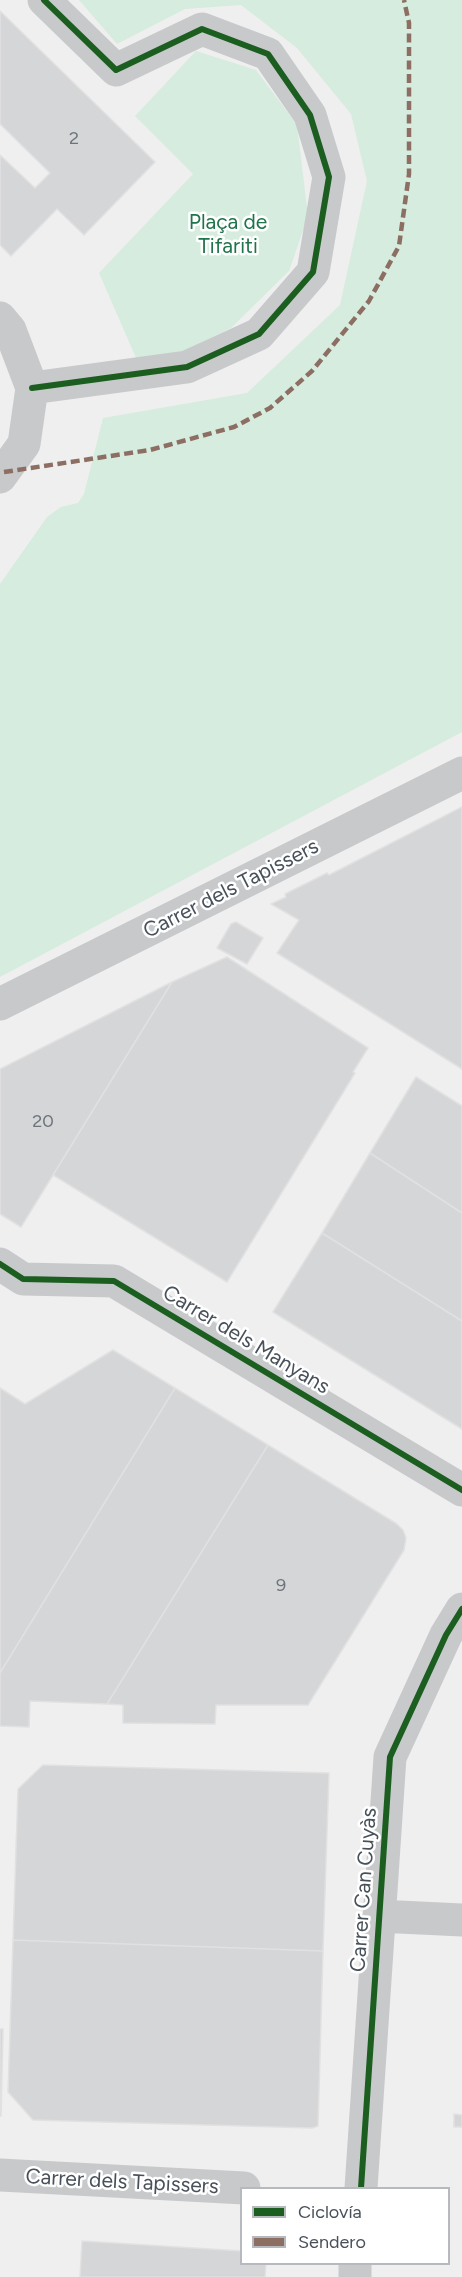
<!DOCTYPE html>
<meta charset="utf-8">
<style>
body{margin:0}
#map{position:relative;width:462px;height:2277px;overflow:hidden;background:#efefef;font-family:Figtree,sans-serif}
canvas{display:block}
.legend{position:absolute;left:240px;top:2187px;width:210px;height:78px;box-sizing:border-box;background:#fff;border:2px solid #b6b9bd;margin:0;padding:8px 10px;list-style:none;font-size:18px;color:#48515a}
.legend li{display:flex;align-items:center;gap:12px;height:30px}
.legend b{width:30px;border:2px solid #b6b9bd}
</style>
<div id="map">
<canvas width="462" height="2277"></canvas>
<ul class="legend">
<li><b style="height:8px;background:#1b5e20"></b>Ciclovía</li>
<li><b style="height:8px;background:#8d6e63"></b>Sendero</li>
</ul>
</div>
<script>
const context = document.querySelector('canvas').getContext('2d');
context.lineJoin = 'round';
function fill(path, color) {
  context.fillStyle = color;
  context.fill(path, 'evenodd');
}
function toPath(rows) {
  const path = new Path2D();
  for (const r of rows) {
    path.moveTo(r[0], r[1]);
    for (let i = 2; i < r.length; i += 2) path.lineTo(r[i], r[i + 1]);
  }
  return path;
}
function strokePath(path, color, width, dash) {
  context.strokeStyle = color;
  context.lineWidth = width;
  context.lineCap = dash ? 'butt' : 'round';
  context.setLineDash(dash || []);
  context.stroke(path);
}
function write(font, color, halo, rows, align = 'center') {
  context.font = font + ' Figtree,sans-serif';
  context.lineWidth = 5;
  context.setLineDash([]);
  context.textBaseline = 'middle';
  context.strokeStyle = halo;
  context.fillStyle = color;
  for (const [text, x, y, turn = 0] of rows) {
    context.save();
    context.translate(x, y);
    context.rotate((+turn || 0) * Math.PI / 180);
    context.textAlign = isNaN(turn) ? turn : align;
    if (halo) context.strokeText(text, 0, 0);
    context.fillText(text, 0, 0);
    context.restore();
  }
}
fill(toPath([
 [79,0,462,0,462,732,0,977,0,584,47,517,61,507,78,503,84,494,103,418,247,393,340,305,367,181,351,114,297,48,241,5,185,9,117,44],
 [196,51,256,70,297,125,308,216,289,271,231,328,182,352,137,360,99,273,193,174,135,116]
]), '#d5ecde');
const building = toPath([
 [0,11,155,162,84,235,57,209,11,256,0,245,0,155,35,188,50,173,0,124,0,11],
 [462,807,462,1069,277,953,299,920,271,904,286,897,285,894,327,873,329,875,462,807],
 [236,922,263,938,247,964,217,948,231,924,236,922],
 [227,957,368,1048,353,1072,355,1073,227,1282,53,1175,172,982,227,957],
 [172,982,21,1227,0,1214,0,1069,172,982],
 [416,1077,462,1106,462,1213,370,1153,416,1077],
 [370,1153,462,1213,462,1321,322,1233,370,1153],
 [322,1233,462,1321,462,1429,273,1312,322,1233],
 [113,1350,175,1388,0,1673,0,1388,25,1404,113,1350],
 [175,1388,268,1445,107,1704,30,1701,29,1727,0,1726,0,1673,175,1388],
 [268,1445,397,1524,403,1530,406,1538,404,1550,308,1705,216,1705,215,1724,123,1723,123,1705,107,1704,268,1445],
 [43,1765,329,1773,323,1951,13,1940,18,1789,43,1765],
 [13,1940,323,1951,318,2126,312,2128,33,2120,8,2092,13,1940],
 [0,2029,3,2029,1,2116,0,2116,0,2029],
 [454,2114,462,2115,462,2127,454,2127,454,2114],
 [82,2241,242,2251,242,2264,266,2264,265,2277,80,2277,82,2241]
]);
fill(building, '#d5d6d8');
strokePath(building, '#e1e1e2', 1.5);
strokePath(toPath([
 [0,318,10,330,32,388,24,444,0,477],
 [32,388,187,367,259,334,313,272,329,177,310,115,268,54,202,29,116,70,44,0],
 [0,1004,462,773],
 [0,1264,23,1279,114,1281,462,1490],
 [379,1916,462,1920],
 [0,2175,244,2188],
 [361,2188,390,1757,446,1635,462,1609],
 [355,2277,355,2264]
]), '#c7c9cb', 33);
strokePath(toPath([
 [4,472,150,450,234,427,270,408,312,371,369,301,399,246,409,174,409,23,404,0]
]), '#8d6e63', 4.5, [9, 4.5]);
strokePath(toPath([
 [32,388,187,367,259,334,313,272,329,177,310,115,268,54,202,29,116,70,44,0],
 [0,1264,23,1279,114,1281,462,1490],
 [361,2188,390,1757,446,1635,462,1609]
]), '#1b5e20', 6);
write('18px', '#6d747b', null, [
 ["2",74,139],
 ["20",43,1122],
 ["9",281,1586]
]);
write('21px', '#1f744b', '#fff', [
 ["Plaça de",228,223],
 ["Tifariti",228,247]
]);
write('21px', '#48515a', '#fff', [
 ["Carrer dels Tapissers",231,889,-27],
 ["Carrer dels Manyans",246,1340,31],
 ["Carrer Can Cuyàs",364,1890,-86],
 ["Carrer dels Tapissers",122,2182,3]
]);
</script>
